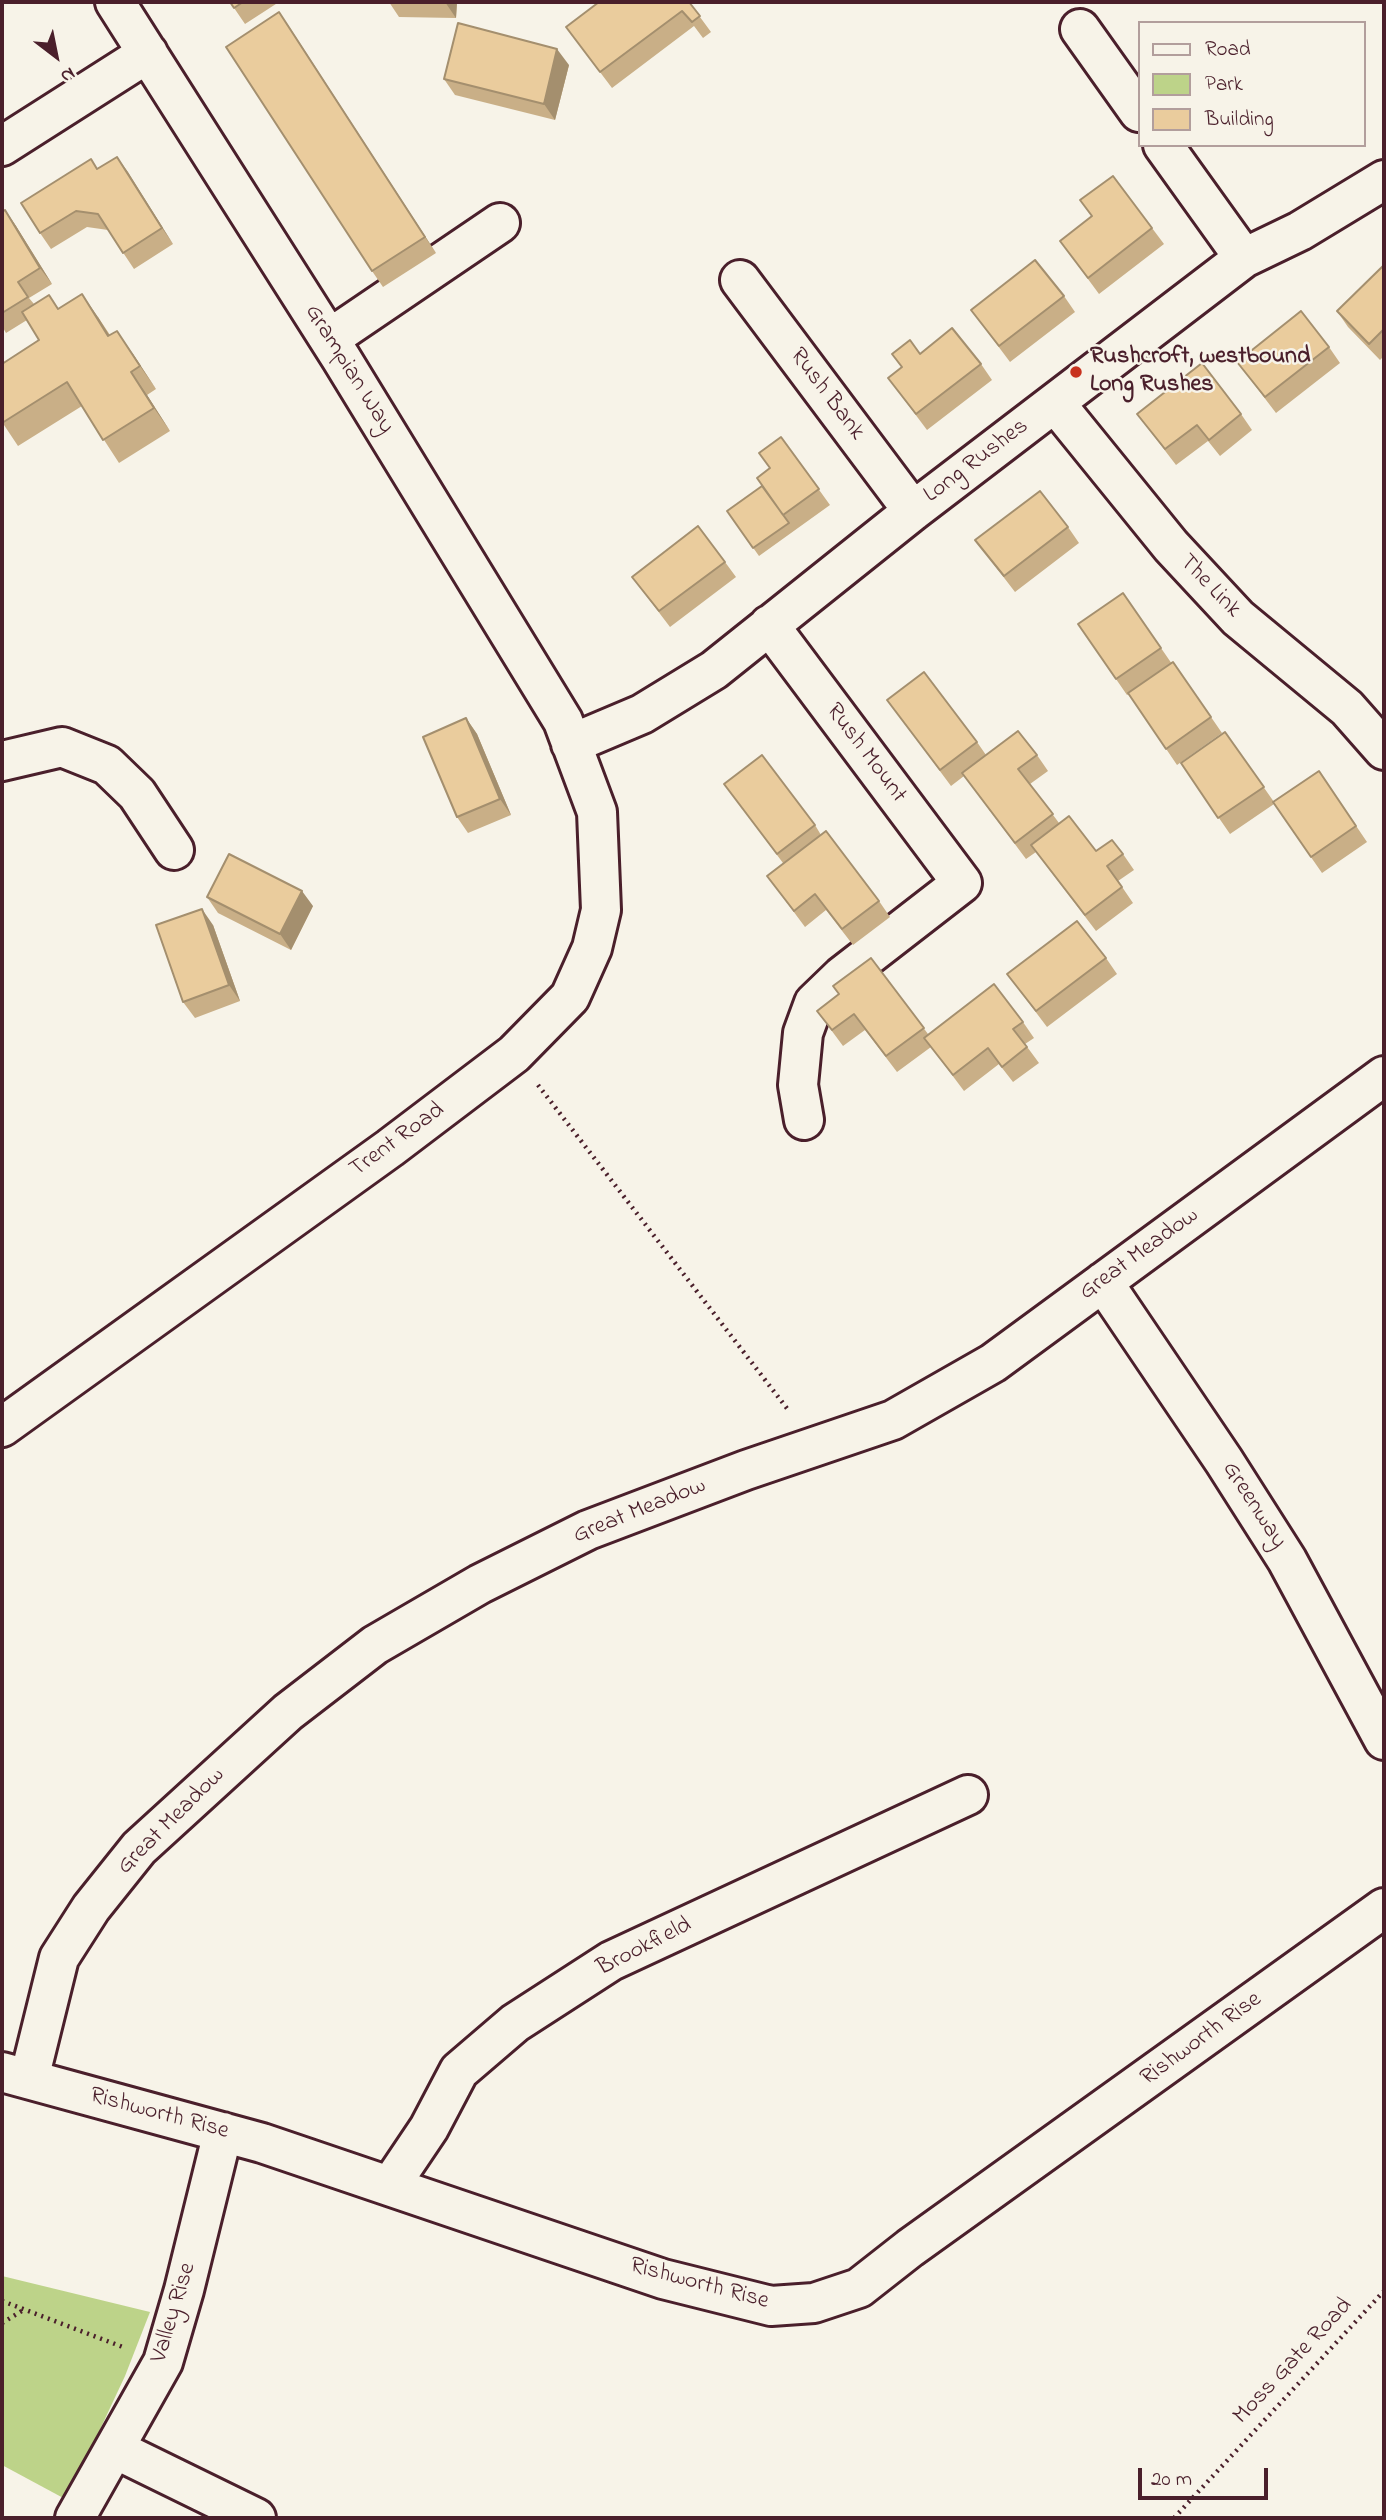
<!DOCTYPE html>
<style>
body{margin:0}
#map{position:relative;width:1386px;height:2520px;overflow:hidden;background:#f7f3e8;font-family:"Indie Flower",sans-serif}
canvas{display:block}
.frame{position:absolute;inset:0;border:4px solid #4a1f2b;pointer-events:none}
.legend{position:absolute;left:1138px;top:21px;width:228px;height:126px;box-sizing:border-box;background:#f7f3e8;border:2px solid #b29e9c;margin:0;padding:9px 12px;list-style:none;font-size:21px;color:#4a1f2b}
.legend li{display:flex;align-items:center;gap:14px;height:35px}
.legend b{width:35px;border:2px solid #b29e9c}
.north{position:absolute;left:21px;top:21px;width:70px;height:70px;-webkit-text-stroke:5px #f7f3e8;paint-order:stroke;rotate:148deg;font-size:19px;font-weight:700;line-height:28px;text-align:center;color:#4a1f2b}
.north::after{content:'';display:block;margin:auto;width:24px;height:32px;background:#4a1f2b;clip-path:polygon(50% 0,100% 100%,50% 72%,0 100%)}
.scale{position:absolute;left:1138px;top:2468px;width:130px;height:32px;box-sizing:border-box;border:4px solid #4a1f2b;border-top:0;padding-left:9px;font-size:21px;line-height:24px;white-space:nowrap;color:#4a1f2b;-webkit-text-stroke:5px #f7f3e8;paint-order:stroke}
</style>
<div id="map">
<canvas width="1386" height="2520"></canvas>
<div class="frame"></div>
<ul class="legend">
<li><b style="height:9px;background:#f7f3e8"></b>Road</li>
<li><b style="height:19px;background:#bdd389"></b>Park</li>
<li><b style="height:19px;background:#eacc9d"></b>Building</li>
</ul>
<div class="north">N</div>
<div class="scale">20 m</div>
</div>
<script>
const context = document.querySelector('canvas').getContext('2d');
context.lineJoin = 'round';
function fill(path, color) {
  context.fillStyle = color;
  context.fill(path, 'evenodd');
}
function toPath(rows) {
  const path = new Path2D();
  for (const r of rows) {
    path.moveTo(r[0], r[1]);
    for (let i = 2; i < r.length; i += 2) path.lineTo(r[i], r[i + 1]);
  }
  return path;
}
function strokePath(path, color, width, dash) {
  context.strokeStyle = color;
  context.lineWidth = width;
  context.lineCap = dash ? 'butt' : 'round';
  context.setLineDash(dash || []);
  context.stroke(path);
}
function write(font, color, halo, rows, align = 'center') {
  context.font = font + ' "Indie Flower",sans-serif';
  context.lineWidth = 5;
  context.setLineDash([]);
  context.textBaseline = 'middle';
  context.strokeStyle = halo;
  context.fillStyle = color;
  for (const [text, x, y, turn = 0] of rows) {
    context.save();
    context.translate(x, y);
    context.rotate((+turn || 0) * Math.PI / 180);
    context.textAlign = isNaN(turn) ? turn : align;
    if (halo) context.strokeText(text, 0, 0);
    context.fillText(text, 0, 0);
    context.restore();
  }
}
fill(toPath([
 [2,2276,150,2312,125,2376,67,2500,2,2465]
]), '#bdd389');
const minor = toPath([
 [1080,29,1139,112],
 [1163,145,1244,258],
 [2,146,148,53],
 [740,280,913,511],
 [329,339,500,223],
 [1055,403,1171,546,1238,618,1347,708,1384,750],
 [769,625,962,883,842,976,814,1003,803,1033,798,1085,804,1120],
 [571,744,642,714,714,670,913,511,1244,258,1300,231,1384,180],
 [2,761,62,747,107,765,137,794,174,850],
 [1103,1282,1224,1461,1287,1560,1384,1740],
 [2,1427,390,1148,514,1054,570,997,592,948,601,910,597,812,563,721,341,358,115,2],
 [2,2072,262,2143,663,2279,771,2306,814,2303,859,2288,910,2248,1384,1908],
 [29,2079,59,1958,91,1908,139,1848,288,1712,375,1645,480,1584,588,1530,746,1470,893,1420,993,1363,1384,1076],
 [390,2186,429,2128,459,2071,515,2023,611,1961,968,1795],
 [115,2449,256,2518],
 [75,2518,163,2362,184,2290,223,2132]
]);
strokePath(minor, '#4a1f2b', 44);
strokePath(toPath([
 [538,1085,789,1411],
 [2,2301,123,2347],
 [2,2323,25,2309],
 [1174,2518,1384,2291]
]), '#4a1f2b', 4.5, [2, 5]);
strokePath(minor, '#f7f3e8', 38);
fill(toPath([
 [230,2,279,2,245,24],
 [389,2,457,2,456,18,399,17],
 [689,2,711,32,703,38,694,26,612,88,566,27],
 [279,12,436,253,383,287,372,271],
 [569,65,555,120,455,95,444,79],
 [117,157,173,244,134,269,108,230,87,227,51,249,40,233,98,168],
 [1080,200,1152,228,1164,244,1099,294,1060,241,1092,217],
 [5,210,16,226,52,284,29,298,34,304,98,317,110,335,133,354,156,389,147,395,170,431,119,463,82,406,18,446,2,422,39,340,27,320,6,333,2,326,2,212],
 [1384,265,1384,356,1380,360,1348,327,1337,311],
 [1064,296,1075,312,1010,362,971,310],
 [1329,347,1340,363,1276,413,1237,362],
 [892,354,920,354,981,364,992,380,927,430,888,378,902,368],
 [1137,414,1241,414,1252,430,1220,456,1208,441,1176,465],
 [781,437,830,505,759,556,727,511,762,486],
 [1068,527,1079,543,1015,592,975,540],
 [725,562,736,577,670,627,632,577],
 [1123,593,1172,664,1173,662,1222,733,1177,765,1129,694,1127,695,1078,624],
 [887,700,977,742,986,755,1037,755,1048,771,1030,784,1059,823,1096,851,1123,854,1134,870,1118,881,1133,903,1096,931,1036,852,1026,859,964,776,951,786],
 [466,718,477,734,511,815,468,833,457,817],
 [1225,732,1274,802,1319,771,1367,842,1322,873,1274,804,1230,834,1181,763],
 [724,784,815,825,821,835,879,901,890,917,853,945,826,910,805,927,767,876,783,863],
 [207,897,313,906,291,950,218,913],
 [213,925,240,1001,195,1018,183,1002],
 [871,958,928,1034,1023,1022,1034,1038,1025,1044,1039,1063,1013,1082,999,1064,964,1091,931,1047,897,1072,865,1030,843,1046,817,1011,839,994],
 [1106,958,1117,974,1047,1027,1007,974]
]), '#c9af87');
fill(toPath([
 [445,2,457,2,456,18],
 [279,12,290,28,436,253,425,237],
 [557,49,569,65,555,120,544,104],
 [117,157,128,172,173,244,162,228],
 [5,210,16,226,52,284,40,268],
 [82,294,98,317,124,359,108,336],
 [117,331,133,354,156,389,140,366],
 [131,372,147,395,170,431,154,408],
 [466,718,477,734,511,815,500,799],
 [302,891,313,906,291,950,280,934],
 [202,909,213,925,240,1001,229,985]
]), '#a48f6e');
const building = toPath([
 [230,2,243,2,234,8,230,2],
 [599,2,689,2,700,16,692,22,682,11,600,72,566,27,599,2],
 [279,12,425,237,372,271,226,47,279,12],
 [458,23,557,49,544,104,444,79,458,23],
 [117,157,162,228,123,253,98,214,76,211,40,233,21,203,91,159,97,169,117,157],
 [1113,176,1152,228,1088,278,1060,241,1092,216,1080,200,1113,176],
 [5,210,40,268,18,282,28,297,2,313,2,212,5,210],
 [1035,260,1064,296,999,346,971,310,1035,260],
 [1384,265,1384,329,1369,344,1337,311,1384,265],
 [82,294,108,336,117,331,140,366,131,372,154,408,103,440,67,382,2,423,2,364,39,340,22,312,49,295,58,309,82,294],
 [1301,311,1329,347,1265,397,1237,362,1301,311],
 [952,328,981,364,916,414,888,378,902,367,892,354,910,340,920,354,952,328],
 [1202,363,1241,414,1209,440,1197,425,1165,449,1137,414,1202,363],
 [781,437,819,489,783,515,757,478,770,468,759,453,781,437],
 [762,486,789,523,753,548,727,511,762,486],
 [1040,491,1068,527,1004,576,975,540,1040,491],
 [698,526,725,562,659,611,632,577,698,526],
 [1123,593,1161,648,1116,679,1078,624,1123,593],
 [1173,662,1211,717,1166,749,1128,693,1173,662],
 [924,672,977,742,940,770,887,700,924,672],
 [466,718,500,799,457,817,423,737,466,718],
 [1018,731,1037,755,1018,769,1053,814,1015,843,962,773,1018,731],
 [1225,732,1264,787,1218,818,1181,763,1225,732],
 [762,755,815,825,777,854,724,784,762,755],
 [1319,771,1356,826,1311,857,1273,802,1319,771],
 [1069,816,1096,851,1112,840,1123,854,1107,866,1122,887,1085,915,1031,845,1069,816],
 [826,831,879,901,842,929,815,894,794,911,767,876,826,831],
 [229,854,302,891,280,934,207,897,229,854],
 [202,909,229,985,183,1002,156,925,202,909],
 [1077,921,1106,958,1036,1011,1007,974,1077,921],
 [871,958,924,1028,886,1056,854,1014,832,1030,817,1011,839,994,833,986,871,958],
 [994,984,1023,1022,1013,1029,1027,1047,1002,1067,988,1048,953,1075,924,1038,994,984]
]);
fill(building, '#eacc9d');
strokePath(building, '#a48f6e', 2);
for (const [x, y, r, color] of [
 [1076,372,7,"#c8321e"]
]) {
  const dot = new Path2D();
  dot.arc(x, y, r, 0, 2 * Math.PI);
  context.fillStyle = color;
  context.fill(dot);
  strokePath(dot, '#f7f3e8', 2.5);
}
write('bold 24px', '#4a1f2b', '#f7f3e8', [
 ["Rushcroft, westbound",1090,358],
 ["Long Rushes",1090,386]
], 'left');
write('24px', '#4a1f2b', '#f7f3e8', [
 ["Grampian Way",348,370,58],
 ["Rush Bank",826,395,53],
 ["Long Rushes",977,462,-37],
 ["The Link",1209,587,46],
 ["Rush Mount",865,754,53],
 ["Trent Road",398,1141,-36],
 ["Great Meadow",1140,1255,-36],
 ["Greenway",1253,1506,57],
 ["Great Meadow",640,1512,-22],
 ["Great Meadow",172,1822,-45],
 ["Brookfield",645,1948,-27],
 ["Rishworth Rise",1202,2040,-36],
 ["Rishworth Rise",159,2115,15],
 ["Rishworth Rise",699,2285,15],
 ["Valley Rise",175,2313,-73],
 ["Moss Gate Road",1294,2362,-47]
]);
</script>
